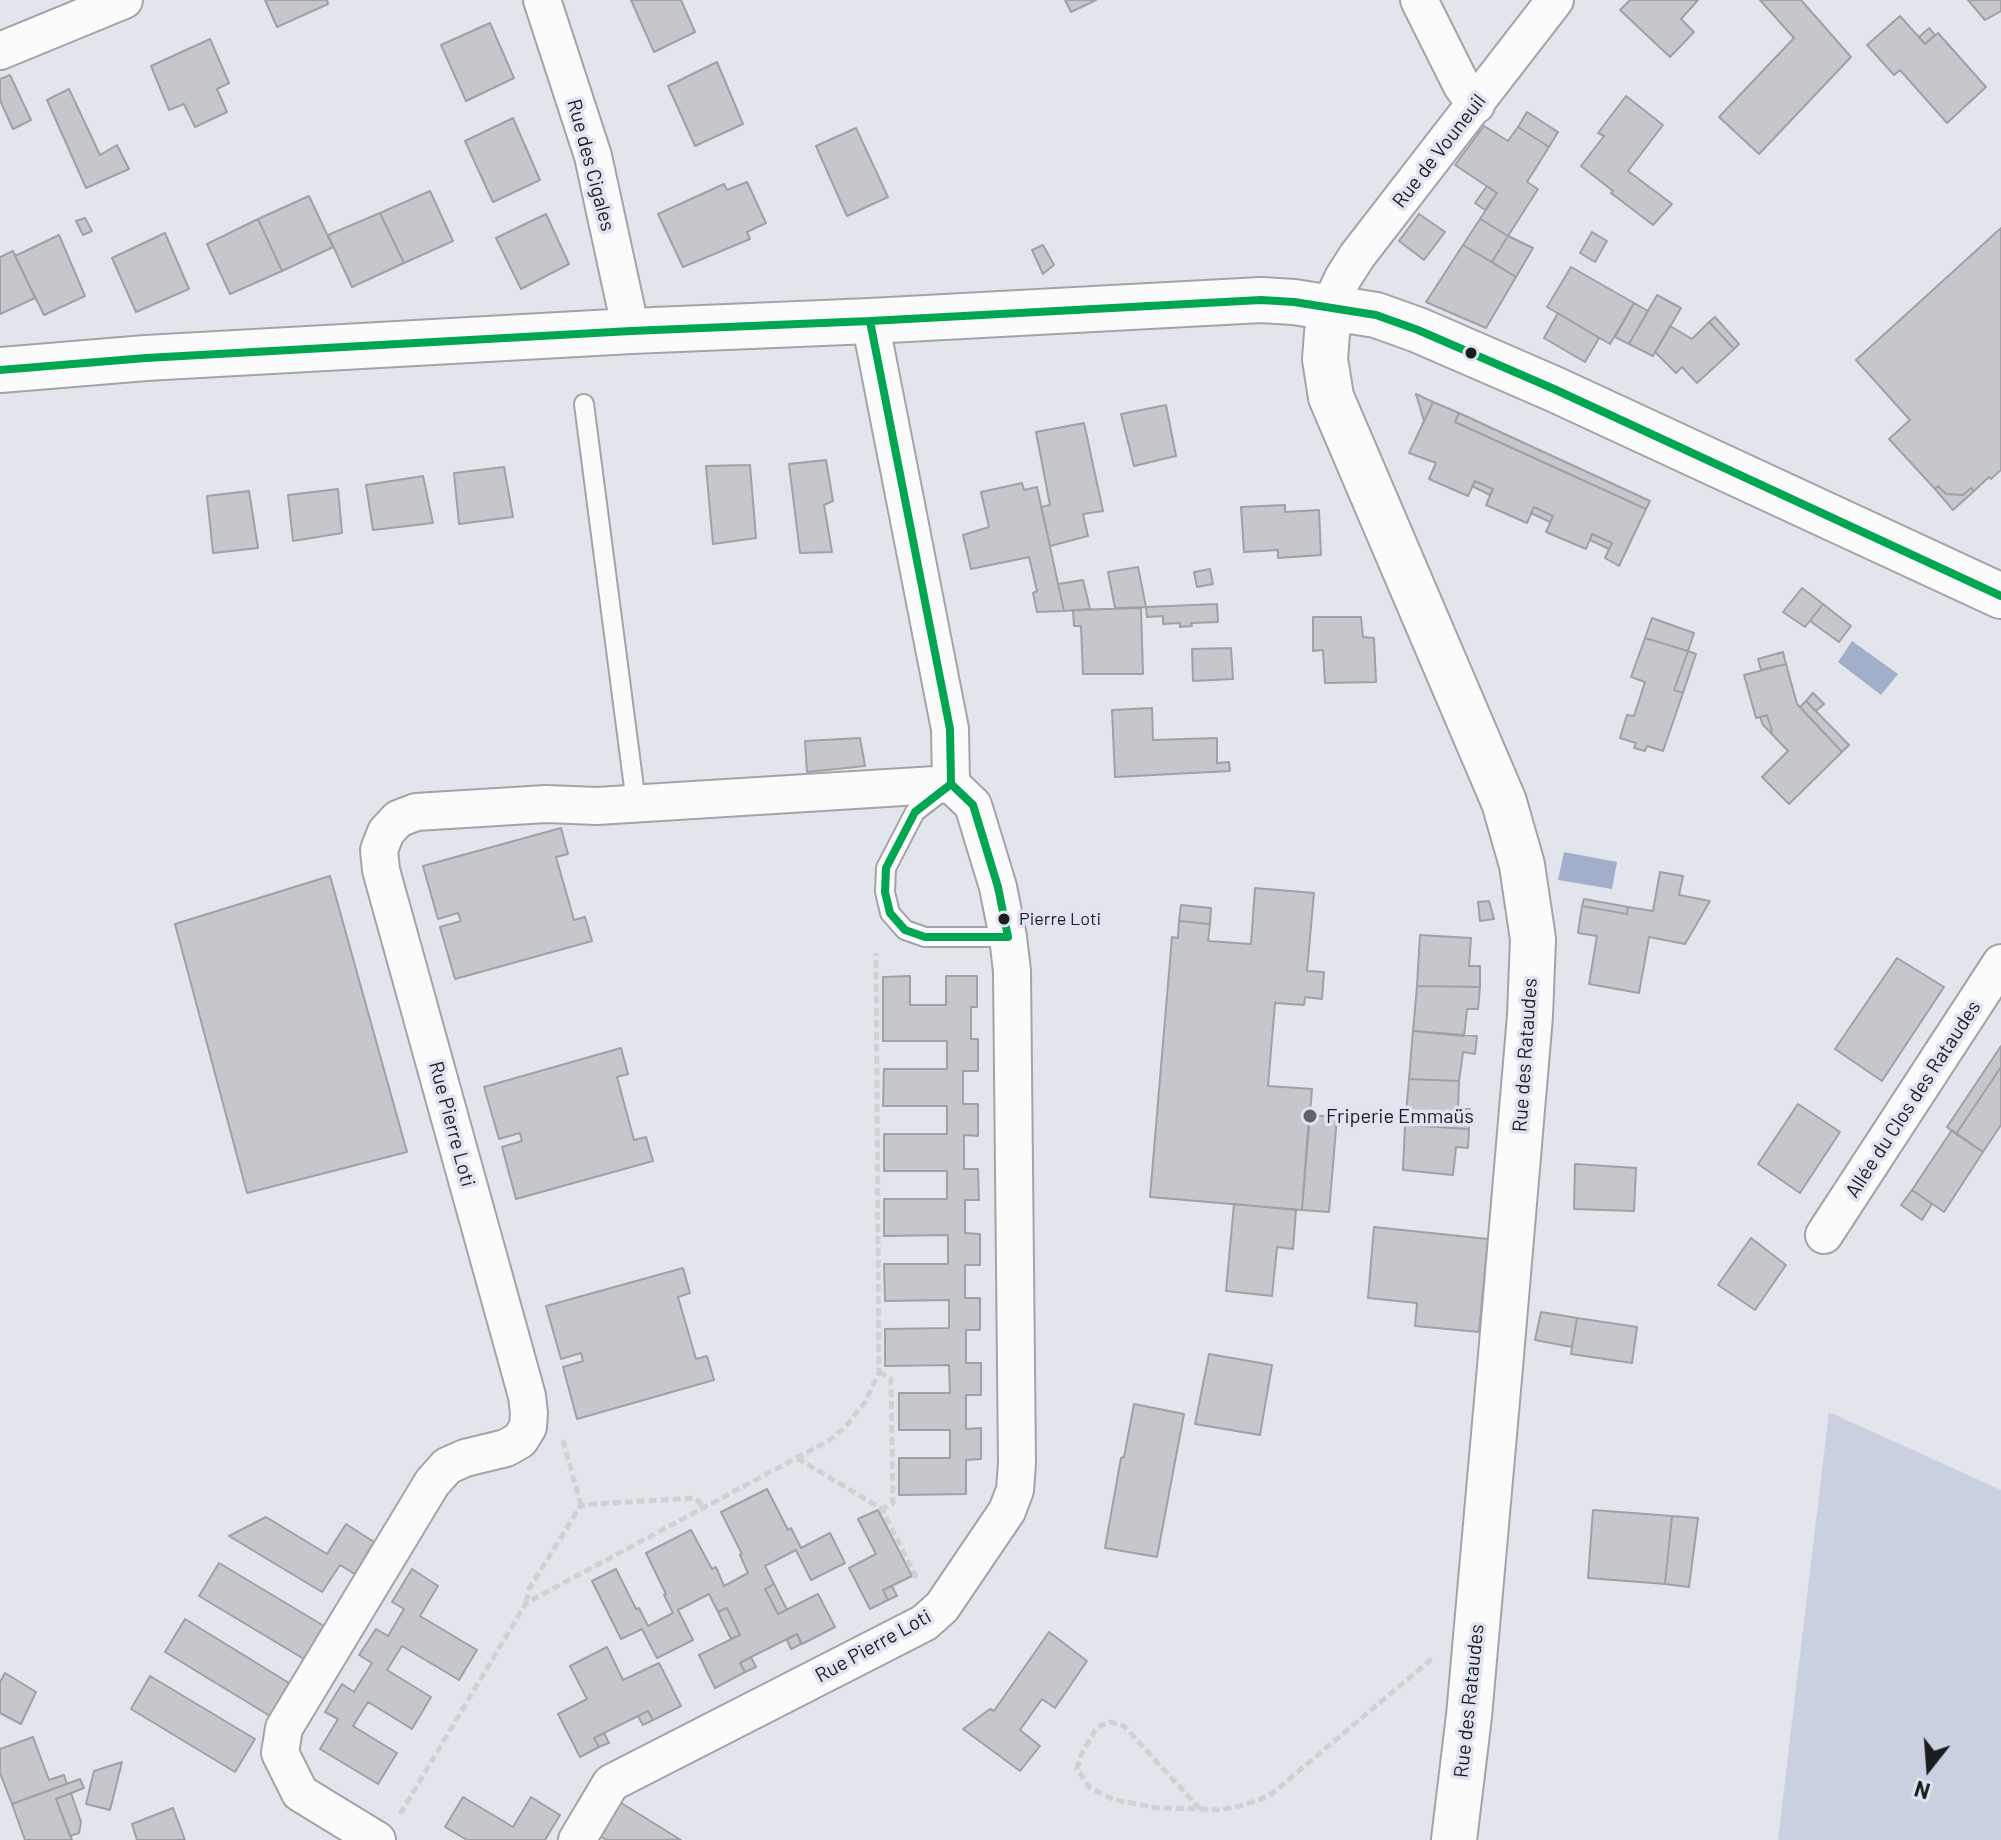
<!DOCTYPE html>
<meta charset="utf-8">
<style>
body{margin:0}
#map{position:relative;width:2001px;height:1840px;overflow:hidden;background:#e3e5ec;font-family:Barlow,sans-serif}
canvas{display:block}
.north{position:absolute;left:1889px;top:1728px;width:80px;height:80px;-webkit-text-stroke:6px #dfe4f0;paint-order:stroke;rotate:197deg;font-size:22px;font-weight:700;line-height:32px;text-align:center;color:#1b1d21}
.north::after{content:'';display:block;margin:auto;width:28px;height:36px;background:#1b1d21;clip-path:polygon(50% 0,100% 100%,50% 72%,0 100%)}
</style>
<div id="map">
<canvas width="2001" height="1840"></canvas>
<div class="north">N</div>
</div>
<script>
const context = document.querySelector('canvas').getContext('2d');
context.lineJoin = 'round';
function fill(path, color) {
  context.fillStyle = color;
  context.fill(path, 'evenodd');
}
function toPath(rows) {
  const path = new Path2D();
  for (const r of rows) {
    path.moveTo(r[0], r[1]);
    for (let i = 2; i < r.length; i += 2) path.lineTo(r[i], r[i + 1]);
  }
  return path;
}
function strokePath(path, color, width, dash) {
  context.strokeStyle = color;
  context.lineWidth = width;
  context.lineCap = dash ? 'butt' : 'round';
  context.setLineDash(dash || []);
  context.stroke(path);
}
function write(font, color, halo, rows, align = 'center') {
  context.font = font + ' Barlow,sans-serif';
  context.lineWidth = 7;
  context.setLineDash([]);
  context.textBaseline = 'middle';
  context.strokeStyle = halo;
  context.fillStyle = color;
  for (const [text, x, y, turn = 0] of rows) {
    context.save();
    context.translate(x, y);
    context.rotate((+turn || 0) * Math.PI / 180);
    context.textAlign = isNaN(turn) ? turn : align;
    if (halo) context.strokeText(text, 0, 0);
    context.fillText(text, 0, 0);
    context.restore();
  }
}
fill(toPath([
 [1829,1412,2001,1490,2001,1840,1778,1840]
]), '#c9d0e0');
fill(toPath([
 [1852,641,1898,674,1881,695,1838,662],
 [1564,852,1617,862,1612,889,1558,880]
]), '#a3aeca');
const building = toPath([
 [265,0,327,0,328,4,277,27,265,0],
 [631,0,681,0,695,32,654,52,631,0],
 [1065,0,1096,0,1071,12,1065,0],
 [1630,0,1698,0,1681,19,1694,32,1670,57,1620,10,1630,0],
 [1760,0,1801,0,1851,57,1759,154,1719,117,1794,38,1760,0],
 [1968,0,2001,0,2001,11,1985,20,1968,0],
 [1900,16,1925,44,1938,33,1986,87,1947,123,1900,70,1894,75,1867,45,1900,16],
 [490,23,514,78,466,101,441,45,490,23],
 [1929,28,1935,35,1925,44,1919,37,1929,28],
 [210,39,229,83,217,89,227,112,195,127,184,104,169,110,151,66,210,39],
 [717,62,743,124,695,146,668,86,717,62],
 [10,75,31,120,13,129,0,100,0,79,10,75],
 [69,89,100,155,117,145,129,169,86,188,47,100,69,89],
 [1626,96,1663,125,1628,171,1672,204,1653,225,1611,193,1613,191,1581,166,1604,136,1598,133,1626,96],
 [1527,112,1558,132,1549,147,1518,127,1527,112],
 [513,118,540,180,493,202,465,141,513,118],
 [1484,126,1508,141,1518,127,1549,147,1527,182,1538,189,1508,236,1480,219,1497,193,1455,165,1484,126],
 [856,128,888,197,847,216,816,146,856,128],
 [747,182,766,223,747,232,750,239,683,267,658,214,724,184,727,190,747,182],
 [1487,186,1497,193,1485,210,1475,203,1487,186],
 [430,191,453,241,404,263,380,213,430,191],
 [309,196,333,247,282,271,258,219,309,196],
 [380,213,404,263,352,287,328,235,380,213],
 [546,214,569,264,521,289,496,238,546,214],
 [1419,214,1445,232,1424,260,1399,241,1419,214],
 [85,218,92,231,83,235,76,221,85,218],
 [258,219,282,271,230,294,207,244,258,219],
 [1480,219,1508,236,1492,262,1463,245,1480,219],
 [2001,228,2001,470,1991,479,1989,477,1974,491,1971,488,1963,495,1946,494,1938,486,1935,489,1889,439,1910,420,1856,360,2001,228],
 [1592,232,1607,241,1595,262,1580,253,1592,232],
 [165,233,189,289,136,312,112,258,165,233],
 [59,235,85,296,44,315,15,256,59,235],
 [1508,236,1533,248,1516,277,1492,262,1508,236],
 [1043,245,1054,265,1043,274,1032,250,1043,245],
 [1463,245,1516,277,1486,328,1426,302,1463,245],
 [13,251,35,298,0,314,0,257,13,251],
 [1571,267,1634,303,1610,344,1547,307,1571,267],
 [1657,295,1681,308,1653,356,1629,344,1657,295],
 [1634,303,1648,311,1629,344,1615,337,1634,303],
 [1558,313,1599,338,1585,362,1544,338,1558,313],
 [1715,317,1739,344,1734,349,1709,322,1715,317],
 [1709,322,1734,349,1697,383,1682,367,1676,373,1655,352,1670,326,1692,339,1709,322],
 [1416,394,1433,402,1424,421,1416,394],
 [1433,402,1459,413,1455,422,1646,509,1619,566,1605,558,1612,543,1592,534,1586,549,1546,532,1553,516,1534,507,1527,523,1486,505,1493,489,1475,481,1468,496,1429,479,1436,463,1409,453,1433,402],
 [1166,405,1176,456,1134,466,1121,414,1166,405],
 [1459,413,1650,501,1646,509,1455,422,1459,413],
 [1084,423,1103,511,1083,514,1088,536,1050,546,1041,507,1050,505,1036,432,1084,423],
 [826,460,833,501,824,505,832,552,800,553,789,464,826,460],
 [750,465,756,538,713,544,706,466,750,465],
 [504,467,513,517,459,524,454,473,504,467],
 [423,476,433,523,373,530,366,485,423,476],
 [1475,481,1493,489,1490,495,1472,486,1475,481],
 [1022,483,1024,490,1037,487,1064,611,1037,612,1033,593,1037,591,1029,557,971,569,963,535,989,527,981,492,1022,483],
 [1938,486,1946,494,1963,495,1971,488,1974,491,1953,510,1935,489,1938,486],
 [338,489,342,533,293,541,288,495,338,489],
 [249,491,258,548,213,553,207,496,249,491],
 [1285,505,1285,512,1319,510,1321,555,1278,558,1278,550,1244,552,1241,507,1285,505],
 [1534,507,1553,516,1550,522,1531,513,1534,507],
 [1592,534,1612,543,1609,549,1590,540,1592,534],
 [1138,567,1146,607,1115,608,1108,572,1138,567],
 [1210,569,1213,584,1197,587,1194,572,1210,569],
 [1083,580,1090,609,1064,611,1058,584,1083,580],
 [1802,588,1823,604,1805,627,1783,612,1802,588],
 [1217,604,1218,622,1191,623,1192,626,1180,627,1180,623,1163,624,1163,616,1147,617,1146,607,1217,604],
 [1823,604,1851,626,1839,642,1810,621,1823,604],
 [1141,608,1143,674,1083,674,1081,626,1074,626,1073,610,1141,608],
 [1313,617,1361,617,1363,637,1374,638,1376,682,1325,683,1323,650,1313,651,1313,617],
 [1652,618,1694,633,1688,651,1645,638,1652,618],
 [1645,638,1688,651,1674,690,1683,693,1663,751,1647,746,1645,751,1634,748,1636,743,1620,738,1627,715,1634,716,1645,682,1631,677,1645,638],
 [1231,648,1233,679,1193,681,1192,649,1231,648],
 [1688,651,1696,654,1683,693,1674,690,1688,651],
 [1783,652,1786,664,1761,670,1758,659,1783,652],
 [1786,664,1797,704,1842,752,1789,804,1762,777,1788,751,1770,732,1772,731,1767,715,1756,718,1744,675,1786,664],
 [1813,693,1824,704,1816,711,1806,701,1813,693],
 [1806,701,1849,745,1842,752,1800,707,1806,701],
 [1152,708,1153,740,1217,738,1217,763,1229,762,1230,771,1115,777,1112,710,1152,708],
 [1767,715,1772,731,1770,732,1763,725,1760,717,1767,715],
 [860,738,865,766,807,772,805,741,860,738],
 [561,828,568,854,556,857,574,920,585,917,592,941,455,979,440,927,461,921,458,913,438,919,423,866,561,828],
 [1660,872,1683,876,1679,895,1710,901,1685,944,1649,937,1639,993,1589,984,1597,936,1578,933,1582,906,1627,914,1628,907,1653,911,1660,872],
 [330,876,407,1152,247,1193,175,924,330,876],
 [1255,888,1314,893,1307,971,1324,972,1322,999,1305,997,1304,1005,1275,1003,1268,1086,1312,1089,1302,1210,1150,1197,1172,937,1178,938,1179,921,1210,924,1208,941,1251,944,1255,888],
 [1584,899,1628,907,1627,914,1582,906,1584,899],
 [1489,901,1494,919,1480,921,1478,902,1489,901],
 [1181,905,1211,908,1210,924,1179,921,1181,905],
 [1420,935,1471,938,1469,966,1480,966,1480,987,1417,986,1420,935],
 [1897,958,1944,987,1882,1081,1835,1049,1897,958],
 [910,976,910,1005,946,1005,946,976,977,976,977,1007,971,1007,971,1039,978,1039,978,1071,963,1071,963,1104,978,1104,978,1136,964,1135,964,1169,978,1169,979,1200,965,1200,965,1233,980,1234,980,1265,965,1265,965,1298,980,1298,980,1330,966,1330,966,1363,981,1363,981,1395,966,1395,966,1429,981,1428,981,1459,966,1460,966,1494,899,1495,899,1458,950,1458,950,1430,899,1430,899,1393,950,1393,949,1365,885,1366,885,1329,949,1328,949,1300,885,1301,884,1264,948,1264,948,1235,884,1236,884,1199,947,1199,947,1171,884,1171,884,1134,947,1134,947,1106,883,1106,884,1069,947,1069,947,1041,883,1041,883,977,910,976],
 [1417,986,1480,987,1478,1009,1467,1009,1464,1036,1413,1031,1417,986],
 [1413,1031,1477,1036,1475,1054,1463,1052,1459,1081,1409,1079,1413,1031],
 [2001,1046,2001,1067,1956,1134,1947,1127,2001,1046],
 [621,1048,628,1074,617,1077,634,1140,646,1137,653,1161,516,1199,502,1147,522,1141,520,1133,499,1139,484,1087,621,1048],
 [2001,1067,2001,1125,1983,1152,1956,1134,2001,1067],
 [1409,1079,1459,1081,1458,1109,1470,1109,1469,1129,1405,1125,1409,1079],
 [1798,1104,1840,1132,1800,1193,1758,1164,1798,1104],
 [1309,1115,1337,1117,1329,1212,1302,1210,1309,1115],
 [1405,1125,1469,1129,1468,1148,1456,1147,1453,1175,1403,1170,1405,1125],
 [1952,1130,1983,1152,1944,1212,1912,1190,1952,1130],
 [1575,1164,1636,1168,1634,1211,1574,1209,1575,1164],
 [1912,1190,1932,1204,1922,1220,1901,1205,1912,1190],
 [1234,1204,1296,1210,1293,1249,1277,1247,1272,1296,1226,1291,1234,1204],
 [1374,1227,1488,1239,1479,1332,1415,1326,1417,1303,1368,1298,1374,1227],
 [1751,1238,1786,1265,1755,1310,1718,1285,1751,1238],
 [683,1268,690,1293,678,1297,696,1359,707,1356,714,1380,577,1419,563,1367,583,1361,581,1353,561,1359,546,1306,683,1268],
 [1541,1312,1577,1318,1572,1347,1535,1340,1541,1312],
 [1577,1318,1637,1327,1632,1363,1571,1354,1577,1318],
 [1209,1354,1272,1365,1260,1435,1195,1424,1209,1354],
 [1134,1404,1184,1414,1157,1557,1105,1548,1121,1458,1124,1457,1134,1404],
 [767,1489,788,1530,791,1528,801,1548,830,1533,845,1563,811,1580,796,1550,765,1566,774,1584,765,1589,778,1614,818,1594,835,1627,802,1644,797,1634,751,1657,740,1663,745,1672,715,1688,699,1655,740,1635,727,1608,718,1612,709,1594,678,1610,693,1640,657,1658,642,1629,621,1639,592,1581,616,1569,636,1609,639,1608,648,1626,673,1613,664,1595,666,1594,646,1553,691,1530,712,1569,716,1567,724,1586,748,1573,740,1555,742,1554,721,1512,767,1489],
 [878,1510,912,1576,883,1590,888,1600,870,1609,849,1568,876,1554,858,1519,878,1510],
 [1593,1510,1672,1516,1665,1584,1588,1578,1593,1510],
 [1672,1516,1698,1518,1689,1587,1665,1584,1672,1516],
 [266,1517,327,1554,346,1524,374,1542,355,1574,340,1565,322,1592,229,1536,266,1517],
 [219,1563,324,1626,304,1659,199,1596,219,1563],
 [412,1569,438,1586,420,1616,477,1650,459,1680,402,1646,387,1670,431,1697,412,1729,368,1702,353,1726,397,1753,378,1784,320,1749,338,1719,325,1712,342,1684,354,1692,372,1663,359,1655,376,1629,388,1636,404,1609,392,1602,412,1569],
 [774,1584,787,1610,778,1614,765,1589,774,1584],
 [892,1586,897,1596,888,1600,883,1590,892,1586],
 [727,1608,740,1635,731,1639,718,1612,727,1608],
 [185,1619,289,1683,270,1716,165,1652,185,1619],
 [1049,1632,1087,1661,1055,1708,1042,1699,1020,1730,1040,1746,1020,1771,963,1729,990,1709,994,1711,1049,1632],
 [797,1634,801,1644,791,1649,787,1640,797,1634],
 [607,1647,623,1680,659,1663,681,1706,653,1720,648,1711,594,1738,599,1747,580,1757,558,1714,587,1699,570,1666,607,1647],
 [751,1657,756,1667,745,1672,740,1663,751,1657],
 [5,1673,36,1692,21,1724,0,1713,0,1682,5,1673],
 [150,1676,255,1739,235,1772,131,1709,150,1676],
 [648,1711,653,1720,643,1725,638,1716,648,1711],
 [604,1733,609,1743,599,1747,594,1738,604,1733],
 [33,1737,49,1780,64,1775,67,1784,12,1804,0,1773,0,1749,33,1737],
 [122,1762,110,1810,86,1804,94,1771,122,1762],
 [80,1779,84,1788,56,1799,72,1840,25,1840,12,1804,80,1779],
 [71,1793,81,1822,79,1833,70,1836,56,1799,71,1793],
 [463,1797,513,1827,531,1797,560,1815,545,1840,467,1840,445,1827,463,1797],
 [618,1801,681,1840,607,1840,598,1835,618,1801],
 [173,1808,185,1840,137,1840,132,1824,173,1808]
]);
fill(building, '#c5c7cc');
strokePath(building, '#9fa1a6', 2);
const lane = toPath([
 [584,404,636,803],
 [946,788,915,812,886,868,885,892,890,913,905,930,925,937,1008,937]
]);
const street = toPath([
 [542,0,593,156,631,331],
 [1419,0,1462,86,1476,105],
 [0,51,124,0],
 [1332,307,1336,293,1343,278,1357,256,1555,0],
 [1824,1235,2001,963],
 [377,1840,300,1793,280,1753,284,1728,432,1483,447,1466,465,1458,506,1448,520,1440,528,1427,529,1413,527,1396,381,870,379,850,386,832,398,819,416,812,546,804,597,806,951,784],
 [577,1840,611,1783,924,1623,942,1607,1007,1511,1015,1490,1017,1463,1012,971,1008,937,998,887,973,805,951,784,950,729,870,321]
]);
const secondary = toPath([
 [1332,307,1327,333,1325,359,1331,397,1504,802,1522,865,1533,939,1530,1016,1500,1367,1469,1716,1454,1840],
 [0,370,146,358,631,331,870,321,1261,300,1294,302,1376,315,1418,330,1554,389,2001,596]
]);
strokePath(lane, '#a2a4a8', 22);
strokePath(street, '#a2a4a8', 40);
strokePath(secondary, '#a2a4a8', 48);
strokePath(toPath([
 [879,1372,891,1379,893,1503,882,1509],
 [563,1440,581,1505],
 [797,1458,882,1509,918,1581],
 [526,1602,529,1589,581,1505,695,1498,705,1508],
 [1200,1809,1124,1726,1111,1722,1097,1727,1082,1753,1077,1769,1090,1788,1115,1800,1158,1808,1200,1809,1219,1810,1244,1805,1269,1796,1434,1657],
 [400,1814,526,1603,830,1440,847,1425,865,1402,879,1372,876,953]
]), '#d0d1d2', 5, [8, 4]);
strokePath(lane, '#fbfbfc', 18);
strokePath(street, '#fbfbfc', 36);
strokePath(secondary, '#fbfbfc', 44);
strokePath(toPath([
 [870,321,950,729,951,784],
 [0,370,146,358,631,331,870,321,1261,300,1294,302,1376,315,1418,330,1554,389,2001,596],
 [951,784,973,805,998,887,1008,937,925,937,905,930,890,913,885,892,886,868,915,812,951,784]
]), '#00a651', 8);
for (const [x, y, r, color] of [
 [1471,353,7,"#1b1d21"],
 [1004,919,7,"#1b1d21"],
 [1310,1116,8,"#616368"]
]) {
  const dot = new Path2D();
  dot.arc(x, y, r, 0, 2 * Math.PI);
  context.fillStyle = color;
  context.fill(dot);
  strokePath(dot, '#dfe4f0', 3);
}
write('18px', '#1b1d21', '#dfe4f0', [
 ["Pierre Loti",1019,919]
], 'left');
write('20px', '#1b1d21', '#dfe4f0', [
 ["Rue de Vouneuil",1439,151,-52],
 ["Rue des Cigales",591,165,75],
 ["Rue des Rataudes",1525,1055,-86],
 ["Allée du Clos des Rataudes",1913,1099,-57],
 ["Rue Pierre Loti",452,1124,75],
 ["Rue Pierre Loti",873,1646,-29],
 ["Rue des Rataudes",1469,1701,-84]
]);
write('20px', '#1b1d21', '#dfe4f0', [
 ["Friperie Emmaüs",1326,1116]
], 'left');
</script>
